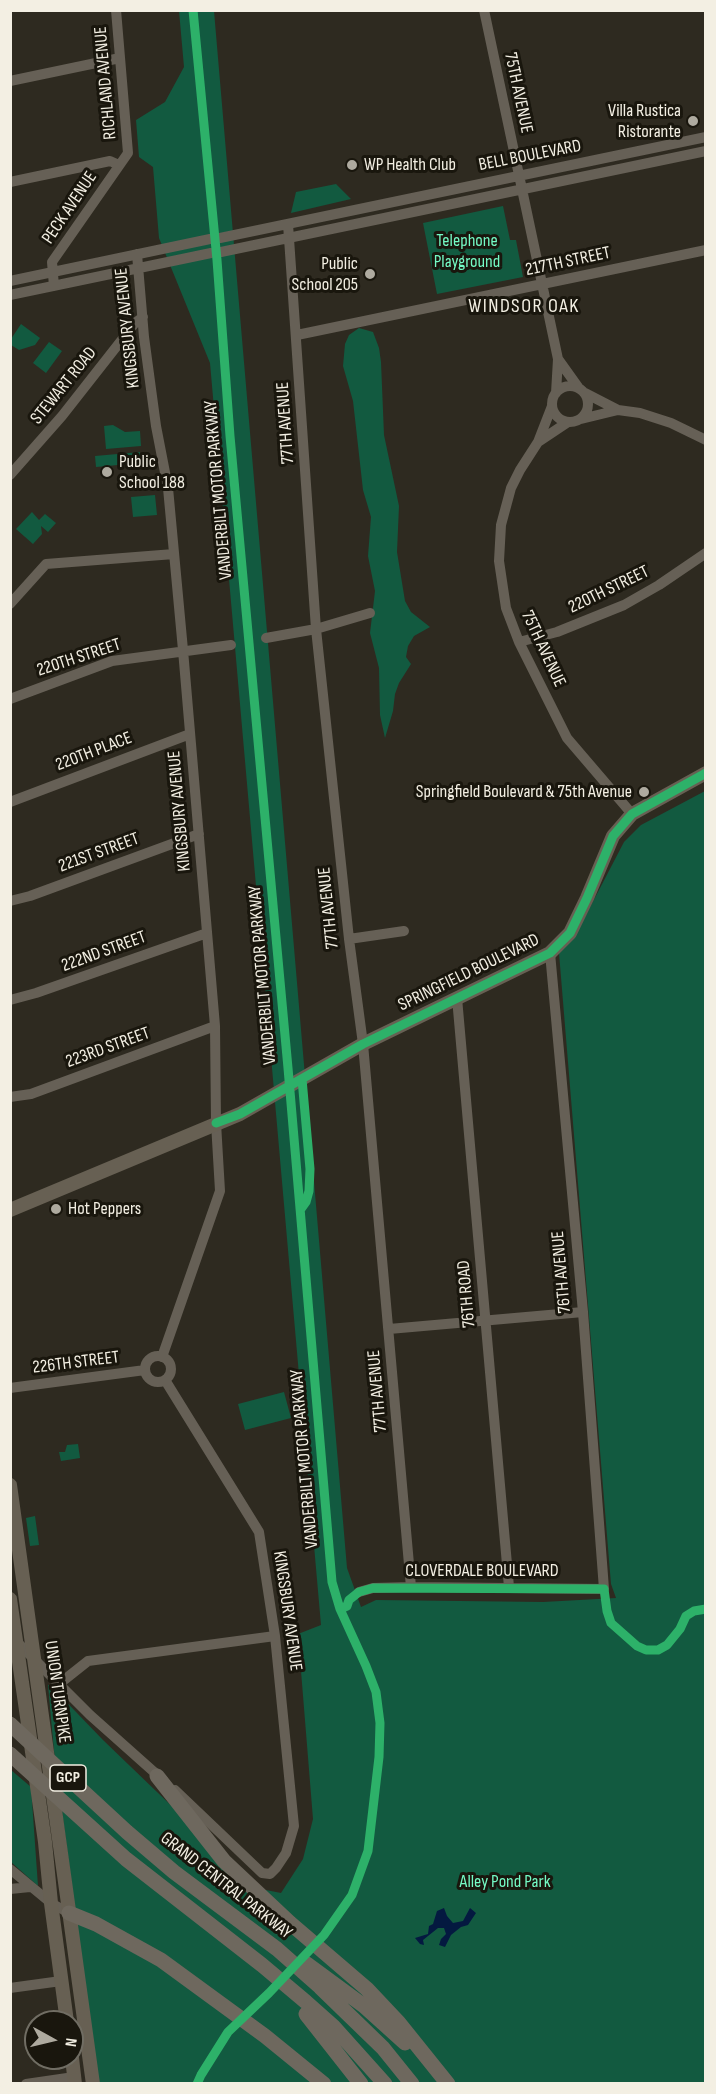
<!DOCTYPE html>
<style>
body{margin:0}
#map{position:relative;width:716px;height:2094px;overflow:hidden;background:#2e2a20;font-family:"Sofia Sans Condensed",sans-serif}
canvas{display:block}
.frame{position:absolute;inset:0;border:12px solid #f3efe3;pointer-events:none}
.north{position:absolute;left:24px;top:2010px;width:60px;height:60px;box-sizing:border-box;background:#19160d;border:2px solid #706d63;border-radius:50%;rotate:98deg;font-size:16px;font-weight:700;line-height:24px;text-align:center;color:#f3efe3}
.north::after{content:'';display:block;margin:auto;width:21px;height:27px;background:#aeaa9f;clip-path:polygon(50% 0,100% 100%,50% 72%,0 100%)}
</style>
<div id="map">
<canvas width="716" height="2094"></canvas>
<div class="frame"></div>
<div class="north">N</div>
</div>
<script>
const context = document.querySelector('canvas').getContext('2d');
context.lineJoin = 'round';
function fill(path, color) {
  context.fillStyle = color;
  context.fill(path, 'evenodd');
}
function toPath(rows) {
  const path = new Path2D();
  for (const r of rows) {
    if (r.length === 3) {
      path.moveTo(r[0] + r[2], r[1]);
      path.arc(r[0], r[1], r[2], 0, 2 * Math.PI);
      continue;
    }
    path.moveTo(r[0], r[1]);
    for (let i = 2; i < r.length; i += 2) path.lineTo(r[i], r[i + 1]);
  }
  return path;
}
function strokePath(path, color, width, dash) {
  context.strokeStyle = color;
  context.lineWidth = width;
  context.lineCap = dash ? 'butt' : 'round';
  context.setLineDash(dash || []);
  context.stroke(path);
}
function write(font, color, halo, rows, align = 'center') {
  context.font = font + ' "Sofia Sans Condensed",sans-serif';
  context.lineWidth = 6;
  context.setLineDash([]);
  context.textBaseline = 'middle';
  context.strokeStyle = halo;
  context.fillStyle = color;
  for (const [text, x, y, turn = 0] of rows) {
    context.save();
    context.translate(x, y);
    context.rotate((+turn || 0) * Math.PI / 180);
    context.textAlign = isNaN(turn) ? turn : align;
    if (halo) context.strokeText(text, 0, 0);
    context.fillText(text, 0, 0);
    context.restore();
  }
}
fill(toPath([
 [179,11,214,11,347,1568,361,1607,376,1600,543,1602,616,1598,611,1584,559,953,575,936,624,842,641,825,705,791,705,2083,98,2083,54,1751,48,1685,50,1685,103,1740,183,1817,241,1885,281,1893,303,1859,313,1819,298,1634,321,1625,210,363,159,238,153,167,139,157,136,120,165,102,184,67],
 [336,184,351,199,291,213,296,192],
 [503,206,510,240,516,240,523,277,437,294,423,223],
 [21,324,40,338,35,345,19,350,11,345,11,339],
 [359,328,373,332,379,348,381,362,384,435,399,506,397,552,405,601,411,612,430,627,414,636,408,646,406,657,411,664,399,683,395,694,393,711,385,738,380,715,379,668,370,633,375,591,368,556,371,517,363,490,353,401,343,366,345,344,349,335],
 [49,342,62,351,46,373,33,363],
 [113,425,125,432,140,431,141,446,106,449,104,426],
 [140,452,140,463,96,467,95,456],
 [155,495,157,515,133,517,131,497],
 [32,512,39,520,45,514,56,523,48,532,41,526,42,534,33,544,16,529],
 [284,1392,291,1418,245,1430,238,1404],
 [78,1444,80,1458,61,1461,59,1452,65,1452,67,1445],
 [35,1516,39,1545,30,1546,26,1518],
 [11,1770,31,1787,38,1886,11,1862]
]), '#125a40');
fill(toPath([
 [444,1908,447,1916,453,1923,463,1921,470,1908,476,1913,468,1925,461,1927,451,1935,445,1947,439,1945,441,1939,446,1934,444,1928,438,1928,423,1940,424,1945,420,1944,415,1938,428,1934,429,1926,433,1924,437,1911]
]), '#041940');
strokePath(toPath([
 [484,10,558,359],
 [10,81,120,58],
 [10,182,110,161,119,165],
 [288,224,316,629,349,939,363,1044,411,1587],
 [220,238,706,137],
 [221,252,706,151],
 [137,254,144,337,156,426,168,488,183,650,215,1026,216,1123,220,1191,162,1357],
 [10,281,210,239],
 [54,286,52,262,128,153,116,10],
 [10,295,211,253],
 [297,335,706,250],
 [570,404,18],
 [556,393,558,359,578,387],
 [552,406,538,442,568,422],
 [618,410,640,413,671,423,706,440],
 [581,419,618,410,585,393],
 [538,442,520,470,511,488,501,525,499,561,506,608,519,642,567,738,632,814],
 [10,475,62,416,135,323,143,317],
 [10,604,46,564,174,554],
 [266,638,316,629,370,613],
 [519,642,557,632,624,605,659,585,706,553],
 [10,699,112,661,231,645],
 [10,802,190,734],
 [10,901,30,896,199,834],
 [349,939,404,931],
 [457,998,509,1587],
 [10,1000,36,993,207,933],
 [10,1097,31,1094,215,1026],
 [389,1329,583,1312],
 [158,1369,13],
 [165,1380,259,1532,275,1636,294,1826,286,1853,276,1868,270,1874,262,1873,175,1790],
 [10,1388,145,1370],
 [359,1592,373,1588,411,1587,604,1589,583,1312,550,953],
 [15,1640,90,1715,163,1780],
 [59,1684,88,1661,275,1636],
 [10,1869,51,1903,69,1913],
 [10,1889,30,1887],
 [10,1988,61,1981],
 [26,2084,74,2077]
]), '#666056', 10);
strokePath(toPath([
 [10,1210,240,1114,363,1044,550,953,570,933,587,898,613,836,632,814,706,773],
 [10,1485,93,2084],
 [10,1599,45,1842,51,1903,67,2022],
 [72,2058,75,2084]
]), '#676053', 14);
strokePath(toPath([
 [10,1724,127,1832,174,1872,277,1949,320,1987,383,2048,412,2084],
 [10,1754,126,1859,262,1965,306,2002,333,2026,385,2084],
 [157,1776,224,1861,290,1923,367,1989,399,2023,448,2084],
 [69,1913,96,1924,161,1960,265,2036,324,2084],
 [307,1964,364,2006,405,2043],
 [306,2014,361,2084]
]), '#6e685e', 15);
strokePath(toPath([
 [193,10,217,260,230,436,288,1068,332,1582,340,1609,366,1666,376,1692,380,1723,379,1757,368,1851,352,1895,324,1935,269,1993,228,2032,201,2075,197,2084],
 [216,1123,240,1114,363,1044,550,953,570,933,587,898,613,836,632,814,706,773],
 [301,1209,306,1202,309,1191,310,1169,302,1079],
 [340,1609,347,1606,349,1600,359,1592,373,1588,604,1589,607,1611,611,1623,637,1646,646,1650,658,1650,667,1645,680,1629,686,1616,694,1611,706,1609]
]), '#2db169', 9);
for (const [x, y, r, color] of [
 [693,121,6,"#aeaa9f"],
 [352,165,6,"#aeaa9f"],
 [370,274,6,"#aeaa9f"],
 [107,472,6,"#aeaa9f"],
 [644,792,6,"#aeaa9f"],
 [56,1209,6,"#aeaa9f"]
]) {
  const dot = new Path2D();
  dot.arc(x, y, r, 0, 2 * Math.PI);
  context.fillStyle = color;
  context.fill(dot);
  strokePath(dot, '#19160d', 2);
}
for (const [x, y, w] of [
 [68,1778,36]
]) {
  const box = new Path2D();
  box.roundRect(x - w / 2, y - 13, w, 26, 4.5);
  context.fillStyle = '#19160d';
  context.fill(box);
  strokePath(box, '#f3efe3', 1.5);
}
write('bold 16px', '#f3efe3', null, [
 ["GCP",68,1778]
]);
write('18px', '#f3efe3', '#19160d', [
 ["RICHLAND AVENUE",106,83,-95],
 ["75TH AVENUE",518,93,78],
 ["BELL BOULEVARD",530,156,-11],
 ["PECK AVENUE",70,208,-56],
 ["217TH STREET",568,262,-12],
 ["KINGSBURY AVENUE",128,328,-96],
 ["STEWART ROAD",64,386,-51],
 ["77TH AVENUE",286,423,-94],
 ["VANDERBILT MOTOR PARKWAY",219,490,-95],
 ["220TH STREET",609,590,-26],
 ["75TH AVENUE",543,649,65],
 ["220TH STREET",79,658,-18],
 ["220TH PLACE",94,752,-21],
 ["KINGSBURY AVENUE",180,811,-95],
 ["221ST STREET",99,853,-20],
 ["77TH AVENUE",329,908,-96],
 ["222ND STREET",104,952,-20],
 ["SPRINGFIELD BOULEVARD",469,973,-26],
 ["VANDERBILT MOTOR PARKWAY",263,975,-95],
 ["223RD STREET",108,1048,-20],
 ["76TH AVENUE",562,1272,-95],
 ["76TH ROAD",467,1294,-95],
 ["226TH STREET",76,1363,-7],
 ["77TH AVENUE",378,1391,-95],
 ["VANDERBILT MOTOR PARKWAY",305,1459,-95],
 ["CLOVERDALE BOULEVARD",482,1571],
 ["KINGSBURY AVENUE",287,1611,82],
 ["UNION TURNPIKE",57,1692,82],
 ["GRAND CENTRAL PARKWAY",226,1886,38]
]);
write('18px', '#f3efe3', '#19160d', [
 ["Villa Rustica",681,111],
 ["Ristorante",681,132],
 ["WP Health Club",364,165,"left"],
 ["Public",358,264],
 ["School 205",358,285],
 ["Public",119,462,"left"],
 ["School 188",119,483,"left"],
 ["Springfield Boulevard & 75th Avenue",632,792],
 ["Hot Peppers",68,1209,"left"]
], 'right');
write('18px', '#74fac5', '#19160d', [
 ["Telephone",467,241],
 ["Playground",467,262],
 ["Alley Pond Park",505,1882]
]);
context.letterSpacing = '1.5px';
write('20px', '#f3efe3', '#19160d', [
 ["WINDSOR OAK",524,307]
]);
context.letterSpacing = '0px';
</script>
